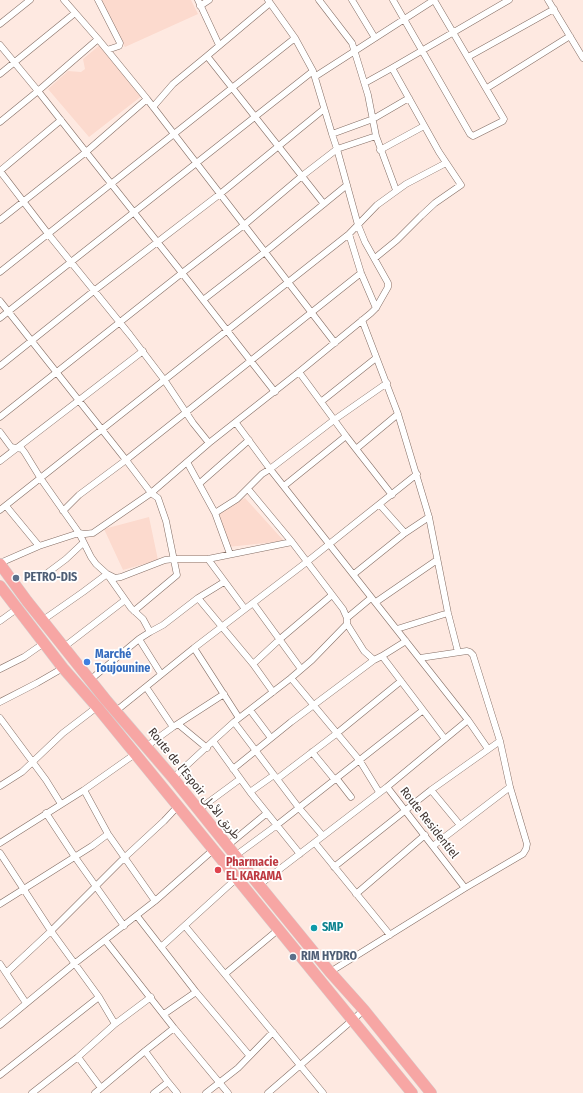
<!DOCTYPE html>
<meta charset="utf-8">
<style>
body{margin:0}
canvas{display:block;background:#fee9e1}
</style>
<canvas width="583" height="1093"></canvas>
<script>
const context = document.querySelector('canvas').getContext('2d');
context.lineJoin = 'round';
function fill(path, color) {
  context.fillStyle = color;
  context.fill(path, 'evenodd');
}
function toPath(rows) {
  const path = new Path2D();
  for (const r of rows) {
    path.moveTo(r[0], r[1]);
    for (let i = 2; i < r.length; i += 2) path.lineTo(r[i], r[i + 1]);
  }
  return path;
}
function strokePath(path, color, width, dash) {
  context.strokeStyle = color;
  context.lineWidth = width;
  context.lineCap = dash ? 'butt' : 'round';
  context.setLineDash(dash || []);
  context.stroke(path);
}
function write(font, color, halo, rows, align = 'center') {
  context.font = font + ' "Fira Sans Condensed","Noto Sans Arabic",sans-serif';
  context.lineWidth = 3.5;
  context.setLineDash([]);
  context.textBaseline = 'middle';
  context.strokeStyle = halo;
  context.fillStyle = color;
  for (const [text, x, y, turn = 0] of rows) {
    context.save();
    context.translate(x, y);
    context.rotate((+turn || 0) * Math.PI / 180);
    context.textAlign = isNaN(turn) ? turn : align;
    if (halo) context.strokeText(text, 0, 0);
    context.fillText(text, 0, 0);
    context.restore();
  }
}
fill(toPath([
 [100,0,191,0,198,14,125,47,122,43],
 [101,44,143,95,89,137,48,89,68,71,81,72,85,69,83,59],
 [245,498,284,541,228,547,216,513],
 [149,517,158,560,123,570,104,529]
]), '#fcdace');
const street = toPath([
 [64,0,98,39,147,99,335,343],
 [98,0,120,43,119,46,107,50],
 [198,0,219,45],
 [319,0,352,43,368,95,376,136,396,190],
 [352,0,375,38],
 [393,0,470,134,473,136,503,121,504,119,434,0],
 [548,0,583,58],
 [270,3,207,56,324,204],
 [200,6,209,0],
 [0,24,30,0],
 [0,45,38,91,98,39],
 [468,57,554,9],
 [0,74,75,13],
 [316,76,434,0],
 [365,83,392,68],
 [487,88,570,36],
 [153,107,173,84,207,56],
 [0,122,38,91,86,152,0,220],
 [332,134,373,119,409,98],
 [380,150,424,126],
 [0,171,49,235,130,335,165,381,193,423,209,443],
 [0,171,61,120],
 [349,234,361,273,376,308],
 [375,258,397,240,421,216,435,203,461,185,439,152,392,68,509,0],
 [0,272,295,38],
 [203,300,265,252,347,185],
 [0,301,126,460,361,273],
 [0,318,313,71],
 [362,320,398,414,429,517,448,613,458,652],
 [0,366,95,290,220,194,324,109],
 [275,392,182,273,244,225,302,176,337,149,376,136],
 [322,401,376,358],
 [0,417,182,273,86,152,147,99],
 [236,423,270,469,334,420,387,383],
 [0,432,11,447,22,449,25,453,41,479,79,533,91,557,96,564,107,574,131,608,143,619,150,632,139,639,90,680],
 [346,436,356,449,398,414],
 [356,449,392,495],
 [0,461,143,351],
 [187,462,215,513,230,554],
 [200,483,249,440],
 [284,486,346,436,299,372],
 [248,489,292,542],
 [380,505,405,533],
 [6,506,39,546],
 [0,510,349,234,377,205,406,184,446,163],
 [63,511,79,495,126,460,151,493,158,498,166,521,177,575,134,611],
 [215,513,237,499,262,474,270,469,468,720,387,787],
 [208,559,245,609],
 [0,563,39,546,79,533,85,534,93,533,151,493,209,443,299,372,371,313,376,308,388,287,388,283,365,242,358,225,337,149,332,134,313,71,295,38,268,0],
 [354,574,405,533,429,517],
 [42,577,66,559,83,543],
 [198,598,253,664,273,692],
 [376,602,437,560],
 [253,603,301,669],
 [347,618,371,598],
 [43,620,83,592,107,574,115,578,121,577,165,560,174,559,208,559,292,542,343,609,347,618,347,624,364,651,374,660,382,656,445,739],
 [0,621,18,608],
 [397,629,448,613],
 [150,632,163,625,198,598,224,582],
 [139,639,161,674],
 [64,647,125,600],
 [194,648,239,718],
 [382,656,406,641],
 [253,664,280,639,332,595],
 [0,669,24,657,44,643],
 [291,678,312,660,347,624],
 [146,687,173,727],
 [0,702,37,683,63,668],
 [250,710,271,738],
 [116,711,194,648,308,561,417,474],
 [0,718,46,780,61,804],
 [468,720,488,749],
 [234,722,291,678,360,761,379,792],
 [178,724,207,748],
 [213,741,234,722,299,808,323,836],
 [147,746,173,727,224,694],
 [312,752,335,780],
 [233,769,291,722,374,660],
 [173,778,213,741,250,792,300,854],
 [277,779,336,734,401,681],
 [337,779,351,797],
 [0,786,22,772,63,733,97,707],
 [84,790,108,834,155,901],
 [431,790,460,825],
 [250,792,274,775],
 [198,810,240,779],
 [46,813,75,857,124,926],
 [0,843,84,790,135,754],
 [315,843,390,935],
 [227,846,267,813],
 [433,846,510,787],
 [0,853,51,931,99,997,0,1075],
 [235,856,277,825,422,711],
 [334,867,431,790,500,741],
 [259,885,387,787,465,888],
 [356,894,425,835],
 [0,904,92,846,108,834],
 [137,916,196,992,249,1055],
 [185,926,323,1093],
 [105,940,174,1028,228,1093],
 [161,947,237,878],
 [0,964,26,1003],
 [330,972,465,888,523,854,526,849,527,844,510,787,500,741,473,655,470,652,467,651,420,658],
 [6,973,51,931,124,858,164,821,178,806],
 [225,974,279,929],
 [99,997,115,1024],
 [164,1014,196,992],
 [0,1025,74,964,155,901,213,850],
 [145,1051,168,1082,154,1093],
 [78,1057,101,1088],
 [168,1082,177,1093],
 [32,1093,78,1057,115,1024,151,997],
 [95,1093,145,1051,174,1028],
 [206,1093,238,1068,273,1032],
 [268,1093,364,1010]
]);
const highway = toPath([
 [0,564,27,601,106,700,173,778,259,885,330,972,364,1010,431,1093],
 [0,586,63,668,97,707,412,1093]
]);
strokePath(street, '#846e65', 7);
strokePath(highway, '#d5d2d2', 12);
strokePath(street, '#fff', 6);
strokePath(highway, '#f7a6a4', 11);
for (const [x, y, r, color] of [
 [16,578,4,"#5c6f8a"],
 [87,662,4,"#3f7fe0"],
 [218,870,4,"#e0444e"],
 [314,928,4,"#0f9aa8"],
 [293,957,4,"#5c6f8a"]
]) {
  const dot = new Path2D();
  dot.arc(x, y, r, 0, 2 * Math.PI);
  context.fillStyle = color;
  context.fill(dot);
  strokePath(dot, '#fff', 1.5);
}
write('bold 12px', '#4e5e75', '#fff', [
 ["PETRO-DIS",24,578],
 ["RIM HYDRO",301,957]
], 'left');
write('bold 12px', '#366cbe', '#fff', [
 ["Marché",95,655],
 ["Toujounine",95,669]
], 'left');
write('12px', '#3f3431', '#fff', [
 ["Route de l’Espoir طريق الأمل",194,784,51],
 ["Route Residentiel",429,823,52]
]);
write('bold 12px', '#be3a42', '#fff', [
 ["Pharmacie",226,863],
 ["EL KARAMA",226,877]
], 'left');
write('bold 12px', '#0d838f', '#fff', [
 ["SMP",322,928]
], 'left');
</script>
